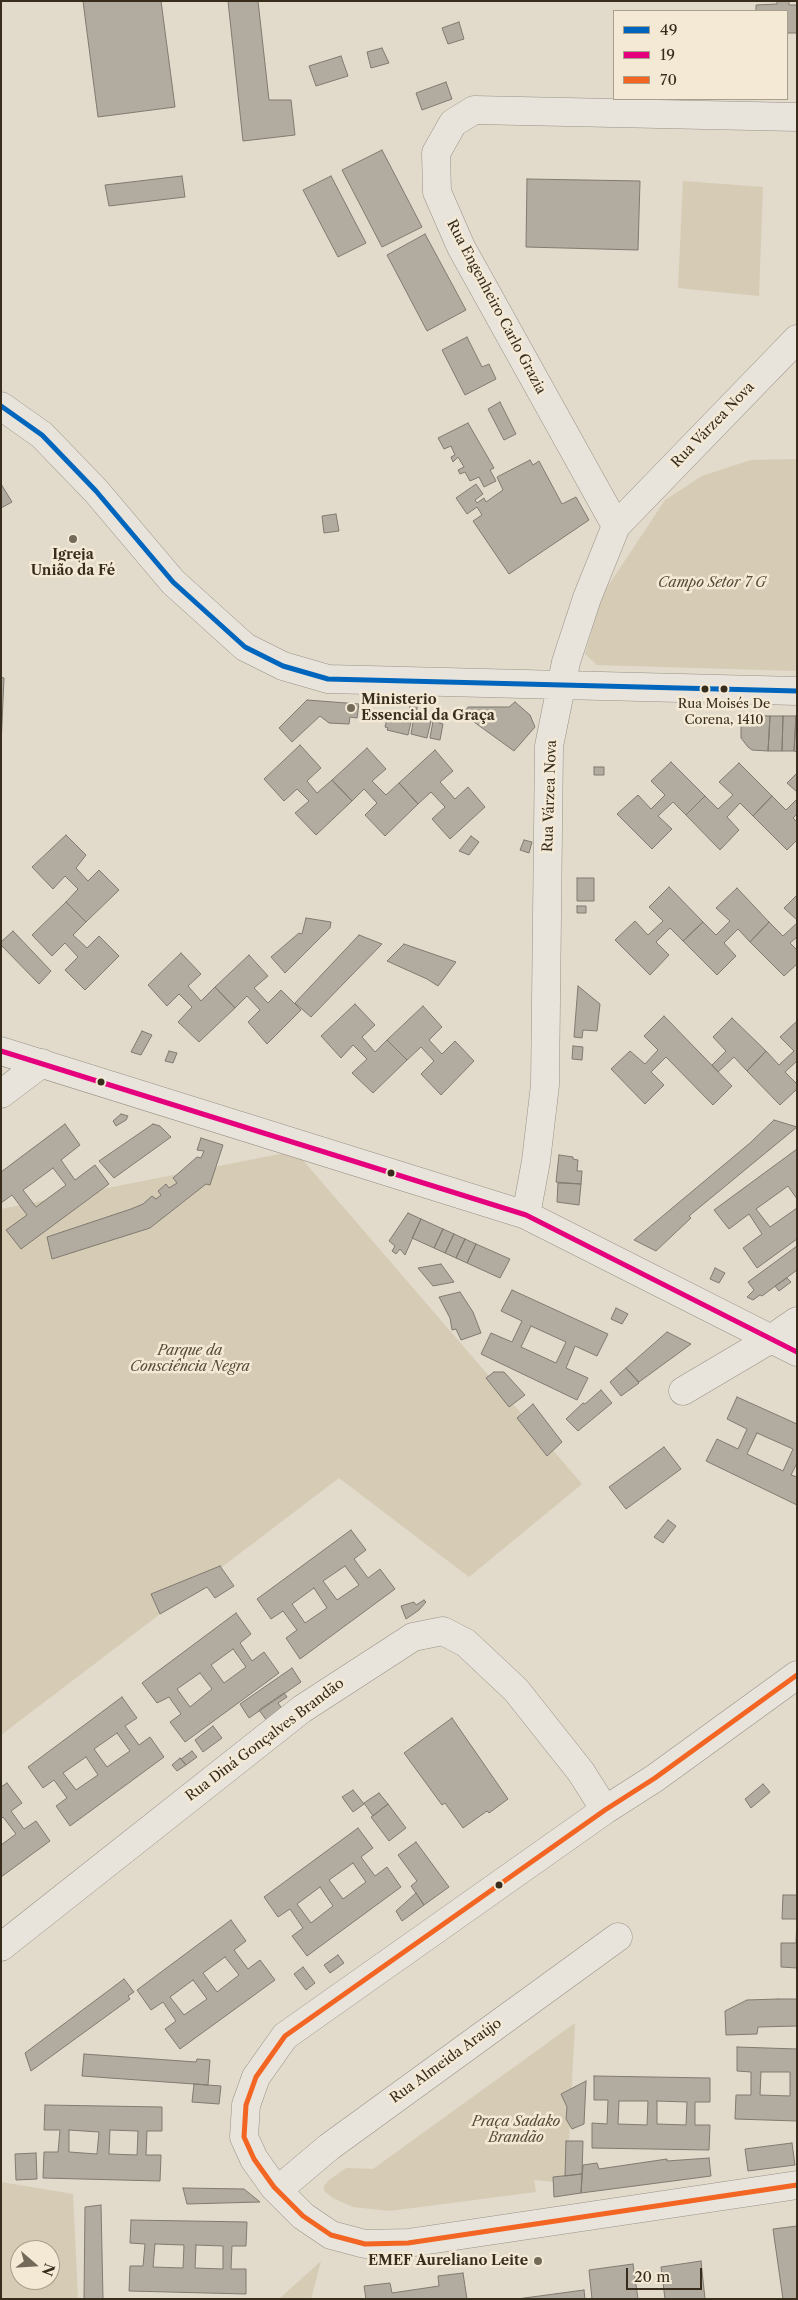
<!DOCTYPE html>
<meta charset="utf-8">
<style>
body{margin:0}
#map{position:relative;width:798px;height:2300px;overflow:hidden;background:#e2daca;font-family:"Libre Caslon Text",serif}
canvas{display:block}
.frame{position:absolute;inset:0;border:2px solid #382d1d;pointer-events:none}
.legend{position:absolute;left:613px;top:10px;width:175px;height:90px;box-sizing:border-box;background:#f3e9d5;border:1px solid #a89e8b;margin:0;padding:6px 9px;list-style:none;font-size:15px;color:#382d1d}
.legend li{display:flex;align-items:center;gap:10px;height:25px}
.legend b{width:25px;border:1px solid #a89e8b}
.north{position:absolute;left:10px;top:2240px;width:50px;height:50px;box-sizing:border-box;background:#f3e9d5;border:1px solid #a89e8b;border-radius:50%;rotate:109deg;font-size:14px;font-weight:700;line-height:20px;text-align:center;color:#382d1d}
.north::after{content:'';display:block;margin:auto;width:18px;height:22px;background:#746a5a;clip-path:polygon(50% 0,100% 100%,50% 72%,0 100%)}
.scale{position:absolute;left:626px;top:2268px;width:76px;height:22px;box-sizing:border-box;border:2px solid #382d1d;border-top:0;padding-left:6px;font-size:15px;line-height:18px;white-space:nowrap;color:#382d1d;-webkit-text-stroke:4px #f3e9d5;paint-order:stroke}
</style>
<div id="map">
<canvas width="798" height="2300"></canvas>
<div class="frame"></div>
<ul class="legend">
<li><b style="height:6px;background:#0065bd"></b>49</li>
<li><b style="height:6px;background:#e5007d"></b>19</li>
<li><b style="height:6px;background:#f26522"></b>70</li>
</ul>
<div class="north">N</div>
<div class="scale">20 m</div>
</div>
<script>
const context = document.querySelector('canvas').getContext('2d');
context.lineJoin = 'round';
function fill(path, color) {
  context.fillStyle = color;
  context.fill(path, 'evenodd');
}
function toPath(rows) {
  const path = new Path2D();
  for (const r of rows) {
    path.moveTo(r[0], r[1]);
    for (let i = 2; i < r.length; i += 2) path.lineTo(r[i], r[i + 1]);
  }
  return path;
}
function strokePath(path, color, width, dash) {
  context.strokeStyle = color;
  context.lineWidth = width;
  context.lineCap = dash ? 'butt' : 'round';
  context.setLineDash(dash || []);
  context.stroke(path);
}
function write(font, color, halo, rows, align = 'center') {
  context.font = font + ' "Libre Caslon Text",serif';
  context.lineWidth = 5;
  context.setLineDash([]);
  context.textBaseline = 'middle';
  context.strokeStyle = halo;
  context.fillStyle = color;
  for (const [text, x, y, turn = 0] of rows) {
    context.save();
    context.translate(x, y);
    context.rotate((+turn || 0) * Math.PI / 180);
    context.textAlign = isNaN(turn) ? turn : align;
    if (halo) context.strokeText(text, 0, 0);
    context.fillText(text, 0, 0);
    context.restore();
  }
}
fill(toPath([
 [683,181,763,187,759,296,678,288],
 [797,459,797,671,597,665,585,654,602,595,665,500,702,476,751,460],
 [295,1151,582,1484,469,1577,339,1478,1,1735,1,1209],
 [575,2023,567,2180,554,2182,534,2180,536,2192,389,2211,353,2207,333,2198,324,2191,324,2186,328,2181,346,2168,373,2169],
 [1,2182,73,2194,78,2299,1,2299],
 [20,2250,50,2250,50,2280,20,2280],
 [321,2261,311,2299,279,2299]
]), '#d6cbb5');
const building = toPath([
 [83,1,161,1,175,107,98,117,83,1],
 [228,1,258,1,269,100,291,100,295,135,243,141,228,1],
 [777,1,789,1,789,5,797,5,797,33,787,33,787,11,756,11,756,5,777,4,777,1],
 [459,22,464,39,448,44,442,28,459,22],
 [382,48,389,63,371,68,367,52,382,48],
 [341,56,348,76,316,86,309,66,341,56],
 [446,82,452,99,422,110,416,93,446,82],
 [382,150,422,227,382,247,342,170,382,150],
 [182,176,185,197,109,206,105,185,182,176],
 [331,176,366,243,338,257,303,190,331,176],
 [527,179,640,181,638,250,526,247,527,179],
 [425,234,466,310,427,331,387,255,425,234],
 [467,337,482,367,489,364,496,379,465,395,442,350,467,337],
 [500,402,516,434,504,440,488,409,500,402],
 [468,423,494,468,490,470,496,481,484,487,479,477,470,481,465,472,460,474,458,470,464,467,458,457,453,462,451,457,455,455,451,446,444,449,438,438,468,423],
 [530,460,533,465,539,461,562,504,576,497,589,520,509,574,473,521,482,515,477,507,467,514,456,498,476,484,483,494,475,500,477,503,484,498,486,502,503,490,497,477,530,460],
 [1,484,12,502,1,508,1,484],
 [336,514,339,531,324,533,322,516,336,514],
 [1,677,4,678,1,746,1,677],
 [307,700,359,704,357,718,350,717,349,724,329,723,320,716,292,742,279,728,307,700],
 [515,702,530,715,535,727,514,751,463,714,468,707,509,707,515,702],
 [410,705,417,705,417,714,409,714,410,705],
 [391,713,412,718,408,735,387,730,388,728,385,727,388,715,391,713],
 [741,715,770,716,768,751,752,750,748,747,741,738,741,715],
 [770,716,783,716,782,751,768,751,770,716],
 [783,716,796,716,794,751,782,751,783,716],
 [796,716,797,717,797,752,794,751,796,716],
 [414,717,431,721,427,738,411,734,414,717],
 [433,721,443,724,440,740,430,738,433,721],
 [300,745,321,768,307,781,317,793,332,780,352,801,316,835,295,813,309,801,297,789,284,801,264,779,300,745],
 [367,748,386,769,372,781,386,795,399,783,418,804,385,836,365,815,377,803,364,789,352,801,332,780,367,748],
 [435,750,453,771,440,782,455,799,468,787,485,807,450,839,432,819,445,807,431,792,418,804,399,783,435,750],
 [671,762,705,796,686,815,673,802,658,816,672,829,652,849,617,814,638,795,651,809,665,795,651,781,671,762],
 [739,763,772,796,753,816,740,803,727,817,739,830,720,850,686,815,705,796,718,809,733,795,719,782,739,763],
 [594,767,604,767,604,775,594,775,594,767],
 [797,773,797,792,787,783,797,773],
 [772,796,786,810,797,799,797,814,793,818,797,822,797,840,787,850,753,816,772,796],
 [66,835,86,855,76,868,88,881,99,870,119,890,86,922,66,902,78,889,65,876,53,889,32,867,66,835],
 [471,836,479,842,469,855,459,851,471,836],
 [524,840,532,842,529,853,520,850,524,840],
 [577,878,594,878,594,901,577,901,577,878],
 [669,887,703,922,683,941,670,928,656,942,669,955,650,975,615,940,635,921,648,935,663,921,649,907,669,887],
 [737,888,769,922,750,942,738,929,724,943,736,956,717,975,683,941,703,922,716,935,730,921,716,908,737,888],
 [797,895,797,920,784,908,797,895],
 [66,902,86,922,73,935,87,948,99,936,119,956,85,990,65,970,78,957,65,943,52,956,32,935,66,902],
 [577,906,586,906,586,913,577,913,577,906],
 [306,918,331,922,330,928,285,973,271,957,299,933,302,934,306,918],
 [769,922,783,936,797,923,797,937,790,943,797,950,797,964,784,976,750,942,769,922],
 [13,931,51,971,39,984,1,945,1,942,13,931],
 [359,935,382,944,311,1017,295,1003,359,935],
 [404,944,456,962,438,986,427,979,387,961,404,944],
 [181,953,201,974,188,986,201,1001,215,987,235,1008,199,1042,178,1022,192,1007,179,994,167,1006,148,985,181,953],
 [249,955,268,976,254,988,268,1003,281,990,301,1010,267,1044,248,1022,260,1010,247,996,235,1008,215,987,249,955],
 [578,986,600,1004,597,1031,583,1030,582,1038,574,1037,578,986],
 [355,1004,375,1025,362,1037,375,1052,387,1040,407,1060,373,1093,352,1073,367,1059,353,1045,341,1058,321,1036,355,1004],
 [423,1006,442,1027,429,1040,442,1054,455,1041,474,1061,441,1095,421,1074,434,1061,421,1047,407,1060,387,1040,423,1006],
 [664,1016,732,1086,713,1105,666,1057,651,1072,664,1085,645,1104,611,1069,630,1051,645,1064,658,1050,644,1036,664,1016],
 [732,1018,766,1051,747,1071,734,1057,718,1072,712,1065,726,1051,713,1037,732,1018],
 [797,1021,797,1061,785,1072,797,1084,797,1089,780,1105,747,1071,766,1051,779,1065,794,1051,780,1037,797,1021],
 [142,1031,152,1035,141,1055,131,1052,142,1031],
 [573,1046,583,1047,582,1060,572,1059,573,1046],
 [169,1051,177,1053,173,1063,165,1061,169,1051],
 [121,1114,128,1116,126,1120,116,1126,113,1121,121,1114],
 [774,1120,797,1127,689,1216,691,1218,656,1251,634,1240,750,1143,774,1120],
 [65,1124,80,1145,61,1160,75,1180,95,1165,109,1184,21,1249,6,1230,27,1215,12,1195,1,1203,1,1172,65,1124],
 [53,1168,66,1185,36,1207,23,1190,53,1168],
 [153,1124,160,1126,171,1137,114,1178,99,1161,153,1124],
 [201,1138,223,1145,210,1185,206,1184,150,1228,52,1259,47,1237,131,1209,143,1204,152,1196,156,1199,161,1195,158,1191,166,1184,169,1188,177,1183,173,1178,197,1157,201,1158,204,1151,197,1150,201,1138],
 [797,1149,797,1199,788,1186,756,1209,770,1227,797,1208,797,1239,757,1268,743,1248,762,1234,749,1214,729,1229,714,1210,797,1149],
 [559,1155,573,1157,573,1159,578,1160,577,1171,582,1171,581,1184,556,1182,559,1155],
 [558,1183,581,1184,579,1205,557,1202,558,1183],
 [408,1213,421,1219,405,1255,400,1249,396,1254,392,1251,395,1246,389,1241,408,1213],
 [421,1219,443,1229,434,1248,412,1238,421,1219],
 [443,1229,454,1234,445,1253,434,1248,443,1229],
 [454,1234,465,1239,456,1258,445,1253,454,1234],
 [465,1239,476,1244,467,1263,456,1258,465,1239],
 [476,1244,510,1259,500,1278,467,1263,476,1244],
 [797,1246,797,1270,762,1296,760,1295,753,1300,747,1297,754,1290,748,1282,797,1246],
 [441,1264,454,1282,433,1286,418,1268,441,1264],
 [715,1268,725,1273,719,1283,710,1279,715,1268],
 [787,1278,791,1282,779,1291,775,1286,787,1278],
 [512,1290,608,1334,597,1356,575,1346,566,1368,588,1378,577,1400,481,1354,491,1333,512,1342,522,1321,501,1311,512,1290],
 [531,1326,566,1342,556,1363,521,1347,531,1326],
 [460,1292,473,1312,481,1333,461,1340,456,1329,452,1330,450,1318,439,1297,460,1292],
 [616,1308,628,1314,622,1324,611,1319,616,1308],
 [667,1332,691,1344,639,1382,626,1368,667,1332],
 [626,1368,639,1383,621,1396,610,1382,626,1368],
 [494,1372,504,1372,525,1395,509,1407,486,1378,494,1372],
 [601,1390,612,1403,578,1431,566,1419,583,1403,585,1404,601,1390],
 [737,1397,797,1424,797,1463,791,1475,797,1477,797,1505,706,1461,717,1439,738,1449,747,1429,727,1419,737,1397],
 [757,1433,793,1449,783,1471,747,1454,757,1433],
 [533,1404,562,1442,547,1456,517,1418,533,1404],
 [664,1447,681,1469,626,1509,609,1487,664,1447],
 [668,1520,676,1526,663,1543,654,1537,668,1520],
 [351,1530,366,1550,354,1559,368,1578,380,1569,395,1589,300,1659,286,1638,297,1630,283,1611,271,1619,257,1599,351,1530],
 [345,1566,359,1585,337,1600,323,1581,345,1566],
 [314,1588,327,1608,305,1623,292,1604,314,1588],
 [220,1566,234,1586,215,1598,207,1587,160,1614,151,1594,220,1566],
 [424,1600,426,1602,419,1610,406,1619,401,1606,414,1602,416,1605,424,1600],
 [236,1613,251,1634,240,1643,252,1661,264,1652,279,1673,185,1742,170,1722,181,1714,169,1697,157,1703,142,1683,236,1613],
 [233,1649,246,1667,224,1683,211,1665,233,1649],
 [200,1673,212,1689,190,1707,177,1689,200,1673],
 [292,1668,301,1682,249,1718,240,1704,292,1668],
 [284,1693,287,1697,278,1703,283,1710,267,1721,259,1710,284,1693],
 [122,1697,137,1718,125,1726,139,1745,150,1737,164,1757,70,1826,56,1806,67,1798,54,1780,43,1788,28,1767,122,1697],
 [117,1733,130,1751,107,1767,94,1749,117,1733],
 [86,1757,98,1775,76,1790,63,1773,86,1757],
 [452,1718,508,1799,489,1813,487,1811,463,1828,445,1803,442,1805,404,1753,452,1718],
 [213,1726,222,1738,203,1752,195,1740,213,1726],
 [192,1751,197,1757,186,1765,181,1759,192,1751],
 [180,1758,186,1765,177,1771,172,1765,180,1758],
 [7,1783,22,1803,11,1811,24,1829,36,1821,50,1841,1,1877,1,1845,16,1834,3,1817,1,1819,1,1787,7,1783],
 [763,1784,770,1792,751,1808,745,1799,763,1784],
 [353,1790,364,1804,353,1812,342,1797,353,1790],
 [379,1793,388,1804,373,1816,364,1803,379,1793],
 [388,1804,406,1828,389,1841,371,1817,388,1804],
 [358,1828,373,1848,361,1857,375,1876,387,1867,401,1887,307,1956,292,1936,303,1928,290,1909,278,1917,264,1897,358,1828],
 [353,1863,366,1882,343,1899,329,1880,353,1863],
 [320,1887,333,1906,311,1923,297,1904,320,1887],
 [416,1842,449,1887,424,1905,411,1886,417,1881,398,1855,416,1842],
 [416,1893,424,1905,402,1921,396,1911,416,1893],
 [783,1895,797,1895,797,1968,781,1967,781,1943,796,1943,797,1919,782,1919,783,1895],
 [231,1920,246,1941,234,1950,248,1969,260,1960,275,1980,180,2049,165,2029,176,2021,163,2002,151,2010,137,1990,231,1920],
 [225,1957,239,1975,217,1992,203,1973,225,1957],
 [193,1980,207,1999,184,2015,170,1997,193,1980],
 [338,1955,344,1963,330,1973,324,1965,338,1955],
 [303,1967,315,1983,306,1990,294,1974,303,1967],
 [124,1979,134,1992,128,1996,130,1999,31,2071,25,2053,124,1979],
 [778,1999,797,1999,797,2026,758,2027,757,2034,726,2035,725,2011,747,2000,778,1999],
 [737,2047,797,2049,797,2121,735,2119,736,2095,751,2095,751,2072,737,2071,737,2047],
 [761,2072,790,2072,790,2096,760,2095,761,2072],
 [84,2054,196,2062,197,2059,210,2060,208,2085,82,2076,84,2054],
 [594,2076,710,2078,710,2102,695,2102,695,2125,710,2125,709,2150,592,2148,592,2123,607,2124,608,2100,594,2100,594,2076],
 [619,2101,648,2101,647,2125,618,2124,619,2101],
 [657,2101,687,2102,686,2125,657,2124,657,2101],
 [586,2081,584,2124,572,2129,566,2119,567,2107,561,2094,586,2081],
 [194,2084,221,2086,219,2104,192,2102,194,2084],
 [45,2105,162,2107,162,2131,147,2131,146,2155,161,2155,160,2181,43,2178,44,2152,58,2152,60,2130,44,2130,45,2105],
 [69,2130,99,2132,97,2154,69,2152,69,2130],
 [110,2130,138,2131,137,2155,109,2154,110,2130],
 [566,2141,583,2141,582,2174,565,2176,566,2141],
 [792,2143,795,2165,748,2171,745,2149,792,2143],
 [36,2153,37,2179,16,2180,15,2154,36,2153],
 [709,2158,711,2176,581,2193,583,2165,597,2163,599,2169,667,2159,667,2161,709,2158],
 [582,2174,581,2193,554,2197,553,2177,582,2174],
 [183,2188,244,2189,260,2202,187,2204,183,2188],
 [101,2205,103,2299,84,2299,85,2207,101,2205],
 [131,2220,247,2222,246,2246,232,2246,231,2269,246,2269,246,2294,129,2291,130,2266,143,2266,145,2244,130,2243,131,2220],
 [155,2244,184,2245,183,2268,153,2267,155,2244],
 [196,2245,223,2246,223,2269,195,2268,196,2245],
 [797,2226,797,2299,783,2299,773,2229,797,2226],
 [701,2261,705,2299,665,2299,661,2267,701,2261],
 [633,2264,638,2299,592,2299,589,2270,633,2264],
 [463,2273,467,2299,366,2299,364,2286,390,2283,392,2293,439,2286,438,2276,463,2273],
 [584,2290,585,2299,517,2299,584,2290]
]);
fill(building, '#b2aba0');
strokePath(building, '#807a70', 1);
const minor = toPath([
 [1,406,42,435,96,491,173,582,245,647,283,666,328,679,797,691],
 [616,526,461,247,437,192,436,153,453,123,474,110,797,117],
 [1,1051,526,1215,797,1352],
 [1,1094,42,1063],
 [526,1215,536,1161,545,1085,549,746,566,662,587,598,616,526,797,339],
 [683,1391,771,1339,797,1321],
 [797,1675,655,1778,605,1810,285,2036,256,2077,246,2105,244,2137,254,2159,274,2187,303,2216,331,2235,365,2244,408,2243,797,2185],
 [1,1947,302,1709,413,1637,443,1631,466,1643,516,1690,581,1772,605,1810],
 [278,2190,329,2147,618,1937]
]);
strokePath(minor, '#989287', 29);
strokePath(minor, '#e8e4dc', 28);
strokePath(toPath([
 [1,406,42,435,96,491,173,582,245,647,283,666,328,679,797,691]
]), '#0065bd', 5);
strokePath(toPath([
 [1,1051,526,1215,797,1352]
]), '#e5007d', 5);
strokePath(toPath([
 [797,1675,655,1778,605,1810,285,2036,256,2077,246,2105,244,2137,254,2159,274,2187,303,2216,331,2235,365,2244,408,2243,797,2185]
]), '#f26522', 5);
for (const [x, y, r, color] of [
 [73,539,5,"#746a5a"],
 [705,689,4.5,"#382d1d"],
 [724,689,4.5,"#382d1d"],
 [351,708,5,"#746a5a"],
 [101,1082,4.5,"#382d1d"],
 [391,1173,4.5,"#382d1d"],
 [499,1885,4.5,"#382d1d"],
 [538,2261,5,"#746a5a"]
]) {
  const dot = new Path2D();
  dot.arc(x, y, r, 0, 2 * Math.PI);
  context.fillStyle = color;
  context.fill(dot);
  strokePath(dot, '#f3e9d5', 2);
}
write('13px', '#382d1d', '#f3e9d5', [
 ["Rua Moisés De",724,704],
 ["Corena, 1410",724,720]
]);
write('14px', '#382d1d', '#f3e9d5', [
 ["Rua Engenheiro Carlo Grazia",496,307,62],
 ["Rua Várzea Nova",713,425,-46],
 ["Rua Várzea Nova",550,796,-88],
 ["Rua Diná Gonçalves Brandão",265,1740,-37],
 ["Rua Almeida Araújo",446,2061,-36]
]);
write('bold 14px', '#382d1d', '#f3e9d5', [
 ["Igreja",73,555],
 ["União da Fé",73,571],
 ["Ministerio",361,700,"left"],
 ["Essencial da Graça",361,716,"left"],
 ["EMEF Aureliano Leite",528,2261,"right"]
]);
write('italic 14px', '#564a38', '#f3e9d5', [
 ["Campo Setor 7 G",712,583],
 ["Parque da",190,1351],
 ["Consciência Negra",190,1367],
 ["Praça Sadako",516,2122],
 ["Brandão",516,2138]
]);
</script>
